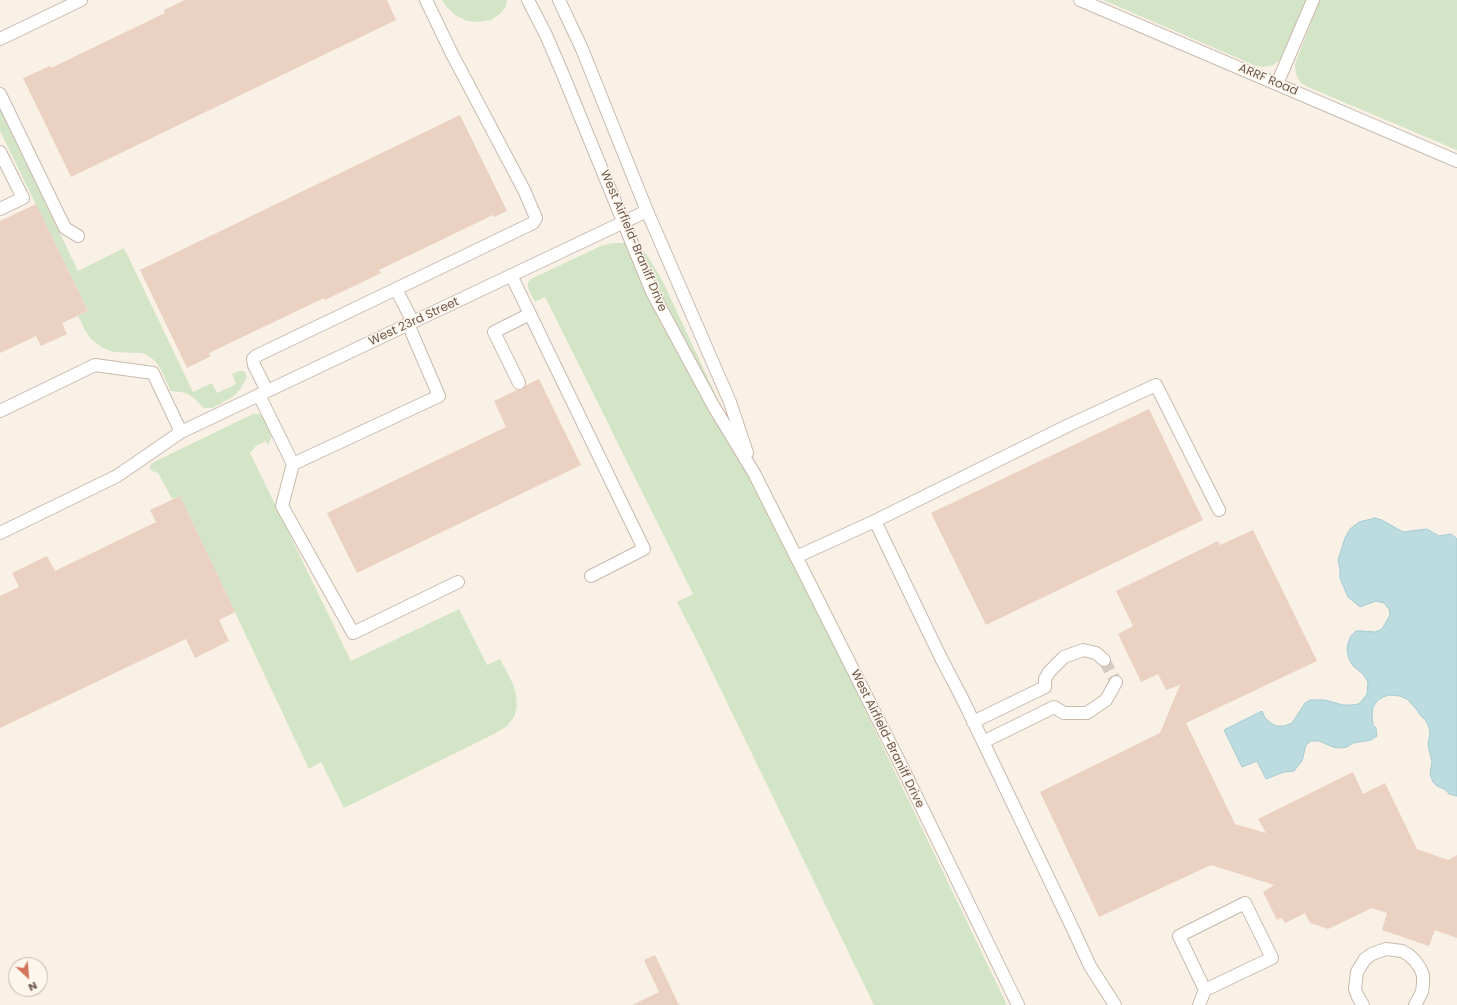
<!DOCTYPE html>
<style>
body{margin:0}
#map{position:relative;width:1457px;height:1005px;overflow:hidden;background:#f9f1e6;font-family:Poppins,sans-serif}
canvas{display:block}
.north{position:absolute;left:8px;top:957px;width:40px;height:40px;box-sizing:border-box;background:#fdf6ec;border:1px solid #c4b7ad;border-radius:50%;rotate:154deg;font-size:11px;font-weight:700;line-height:16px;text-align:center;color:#6f594e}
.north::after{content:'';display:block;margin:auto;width:14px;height:18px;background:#d4735a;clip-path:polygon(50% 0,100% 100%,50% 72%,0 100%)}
</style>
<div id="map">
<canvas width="1457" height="1005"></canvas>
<div class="north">N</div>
</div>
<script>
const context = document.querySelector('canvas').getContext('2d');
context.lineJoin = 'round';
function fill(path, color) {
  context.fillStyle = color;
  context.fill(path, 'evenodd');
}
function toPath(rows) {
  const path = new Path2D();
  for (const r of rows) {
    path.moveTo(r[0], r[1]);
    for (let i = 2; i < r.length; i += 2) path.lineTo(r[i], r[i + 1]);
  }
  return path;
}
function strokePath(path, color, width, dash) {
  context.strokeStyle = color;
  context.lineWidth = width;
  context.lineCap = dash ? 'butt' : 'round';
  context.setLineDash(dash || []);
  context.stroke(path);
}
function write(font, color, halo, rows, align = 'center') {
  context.font = font + ' Poppins,sans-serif';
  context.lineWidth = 3;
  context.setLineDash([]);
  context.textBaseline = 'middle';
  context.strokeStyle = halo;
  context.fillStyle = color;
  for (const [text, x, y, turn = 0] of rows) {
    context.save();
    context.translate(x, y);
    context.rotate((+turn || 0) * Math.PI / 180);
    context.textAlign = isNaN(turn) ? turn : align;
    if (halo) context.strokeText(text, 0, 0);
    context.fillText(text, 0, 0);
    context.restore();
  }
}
fill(toPath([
 [442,0,507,0,506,6,501,13,491,20,478,22,467,21,455,15,446,6],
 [1103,0,1307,0,1280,60,1273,65,1262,67,1254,65],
 [1320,0,1457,0,1457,150,1308,87,1300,82,1296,74,1295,64],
 [0,108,78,271,124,248,193,392,212,383,217,393,236,384,232,374,239,371,243,371,245,372,247,377,239,391,232,397,213,408,204,408,197,401,188,394,181,392,171,391,160,368,155,361,149,356,142,353,113,352,103,348,91,339,85,330,78,316,88,311,0,131],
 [613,243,625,243,637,246,647,255,664,284,780,533,1007,1005,874,1005,701,649,677,602,693,594,545,297,535,302,528,288,528,283,531,279,601,246],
 [253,414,260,414,266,420,271,430,272,436,268,445,266,441,256,446,250,453,351,661,459,609,487,665,500,659,513,684,516,695,517,706,514,717,507,726,494,734,344,808,321,762,309,769,180,496,172,499,158,473,152,471,150,468,151,464,154,462]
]), '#d3e5c6');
const water = toPath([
 [1375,518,1382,520,1403,532,1427,529,1439,536,1451,534,1457,539,1457,796,1449,794,1446,790,1437,786,1433,782,1430,774,1432,762,1428,745,1430,733,1429,727,1426,721,1421,716,1417,710,1407,699,1400,696,1389,695,1383,697,1378,700,1373,707,1372,714,1373,725,1376,728,1377,736,1371,740,1353,743,1347,747,1339,748,1333,747,1319,741,1311,741,1306,745,1302,761,1294,771,1284,772,1266,779,1257,761,1242,767,1224,730,1262,711,1265,718,1272,724,1277,726,1284,726,1292,723,1305,703,1310,700,1325,700,1343,705,1351,705,1359,704,1367,694,1368,682,1363,674,1353,666,1349,659,1347,650,1348,643,1351,636,1356,631,1362,631,1375,632,1382,629,1390,615,1389,609,1384,603,1376,601,1360,607,1348,597,1340,578,1340,569,1338,560,1345,538,1350,529,1359,522,1375,518]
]);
fill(water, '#bddce0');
strokePath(water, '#a4cbd1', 1);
fill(toPath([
 [185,0,387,0,396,20,71,177,23,78,50,66,51,68,165,13,164,10],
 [460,115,507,211,494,217,493,215,379,270,381,273,325,300,324,298,209,353,211,356,187,368,140,270],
 [36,204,88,311,62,323,67,334,41,346,36,336,0,353,0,221],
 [539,379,581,465,357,573,327,513,506,427,494,401,517,390,522,390,526,385],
 [1149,409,1203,520,986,625,931,513],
 [180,496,235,612,219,620,229,641,195,658,186,639,0,728,0,596,19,587,12,573,47,556,55,571,156,522,150,510],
 [1253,530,1317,661,1186,723,1235,824,1266,833,1258,819,1353,772,1363,794,1385,783,1417,849,1448,860,1457,855,1457,938,1435,930,1429,946,1382,930,1387,913,1372,908,1328,929,1310,923,1305,913,1285,923,1282,918,1277,920,1263,892,1274,885,1211,865,1099,917,1040,792,1160,733,1180,685,1166,690,1158,674,1141,682,1118,634,1133,626,1116,591,1218,541,1220,545],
 [655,955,679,1005,632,1005,659,992,644,960]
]), '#ebd1c1');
strokePath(toPath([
 [1104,660,1116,682]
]), '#d6cbc0', 12, [12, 6]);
const minor = toPath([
 [528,0,546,35,564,77,652,292,714,407,754,473,903,769,1018,1005],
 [559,0,582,49,647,211,730,402,747,453],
 [1080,0,1457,161],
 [0,39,81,0],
 [1277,84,1313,0],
 [0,94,65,228,78,236],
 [0,152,23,198,0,209],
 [511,275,644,549,591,576],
 [413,322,396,289,533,223,536,218,524,190,452,54,426,0],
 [519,383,494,332,530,314],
 [267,391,254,365,253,359,256,356,396,289],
 [259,395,293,464,439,396,408,324],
 [0,411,95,365,153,373,181,432],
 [293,464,282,506,353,633,458,582],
 [875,521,941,658,962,698,1073,929,1090,966,1115,1005],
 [0,533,117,476,181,432,647,211],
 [796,557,875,521,1067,426,1156,385,1219,510],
 [973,722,1045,687,1045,679,1049,672,1064,657,1083,650,1096,653,1104,660],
 [983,742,1054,707,1064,713,1087,713,1106,700,1116,682],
 [1199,1005,1205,990,1272,958,1245,903,1179,936,1205,990],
 [1363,1005,1358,997,1355,989,1357,972,1365,959,1372,954,1386,949,1402,951,1409,955,1415,961,1420,968,1423,975,1423,984,1422,992,1415,1005]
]);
strokePath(minor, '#c9b9ad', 14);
strokePath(minor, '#fff', 12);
write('12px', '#6f594e', '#fdf6ec', [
 ["ARRF Road",1268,80,23],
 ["West Airfield-Braniff Drive",633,241,67],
 ["West 23rd Street",414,322,-25],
 ["West Airfield-Braniff Drive",887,739,64]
]);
</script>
